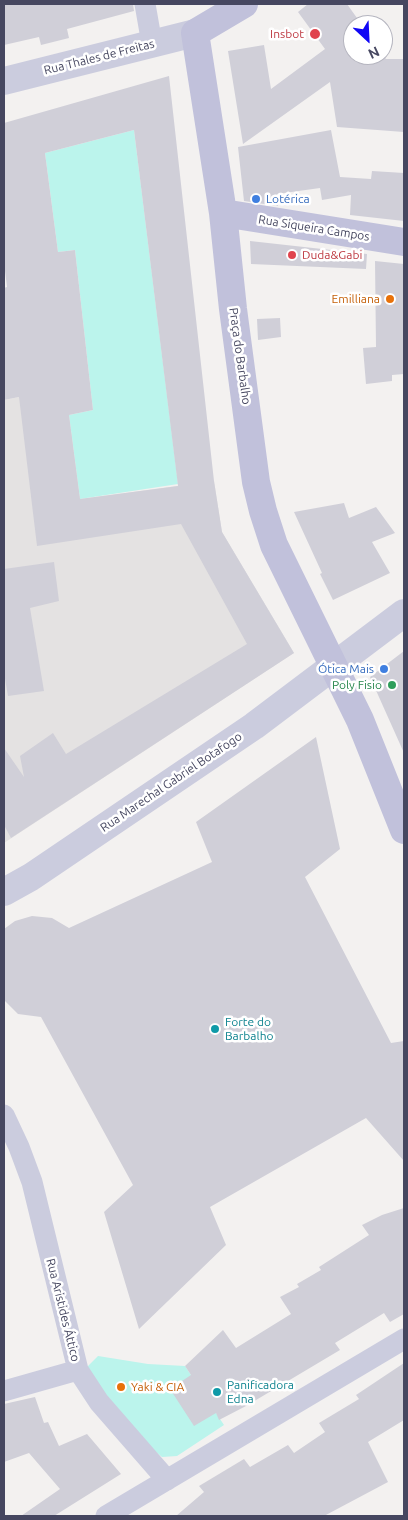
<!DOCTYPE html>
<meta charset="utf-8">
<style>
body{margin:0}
#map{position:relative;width:408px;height:1520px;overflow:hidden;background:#f3f1f0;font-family:Ubuntu,sans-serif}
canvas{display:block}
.frame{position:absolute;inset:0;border:5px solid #464760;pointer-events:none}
.north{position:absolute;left:343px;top:15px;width:50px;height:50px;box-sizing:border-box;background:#fff;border:1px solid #b5b5bf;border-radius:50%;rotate:155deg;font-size:14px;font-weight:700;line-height:20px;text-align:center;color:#464760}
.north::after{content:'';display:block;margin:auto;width:18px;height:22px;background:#1107f5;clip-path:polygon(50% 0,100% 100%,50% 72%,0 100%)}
</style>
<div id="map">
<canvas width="408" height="1520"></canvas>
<div class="frame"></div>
<div class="north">N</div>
</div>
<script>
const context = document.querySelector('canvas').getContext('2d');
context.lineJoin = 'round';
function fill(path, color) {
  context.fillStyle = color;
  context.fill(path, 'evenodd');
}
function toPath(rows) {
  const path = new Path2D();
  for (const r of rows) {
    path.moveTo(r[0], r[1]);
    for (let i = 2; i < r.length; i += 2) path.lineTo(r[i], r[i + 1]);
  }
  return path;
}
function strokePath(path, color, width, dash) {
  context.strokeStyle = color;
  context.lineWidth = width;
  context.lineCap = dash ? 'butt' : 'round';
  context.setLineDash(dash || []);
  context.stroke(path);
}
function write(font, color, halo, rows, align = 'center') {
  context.font = font + ' Ubuntu,sans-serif';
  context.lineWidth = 5;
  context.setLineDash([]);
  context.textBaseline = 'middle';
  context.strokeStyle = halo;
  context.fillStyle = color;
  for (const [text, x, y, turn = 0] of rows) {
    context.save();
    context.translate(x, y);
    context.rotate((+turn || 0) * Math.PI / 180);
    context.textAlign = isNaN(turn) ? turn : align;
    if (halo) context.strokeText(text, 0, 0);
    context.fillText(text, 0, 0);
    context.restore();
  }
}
fill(toPath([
 [19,397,69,415,80,499,214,481,222,532,294,653,4,843,4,400]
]), '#e4e2e2');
fill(toPath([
 [134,130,178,484,80,499,69,415,93,410,75,250,58,252,45,153],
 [98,1356,148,1364,185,1366,224,1425,177,1456,162,1457,145,1443,99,1386,87,1367]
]), '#bbf4ec');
fill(toPath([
 [4,4,133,4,134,11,67,29,69,38,41,45,39,37,4,45],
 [308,4,347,4,362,25,353,25,353,55,383,55,386,59,404,59,404,132,337,127,330,82,243,144,228,51,264,45,271,89,325,49,298,12],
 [169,76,214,481,222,532,294,653,11,838,4,825,4,748,24,777,20,756,53,733,66,754,247,644,181,524,37,546,19,397,4,400,4,288,7,287,4,263,4,123],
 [134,130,178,486,80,499,69,415,93,410,75,250,58,252,45,153],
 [331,130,340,177,371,179,372,171,404,173,404,221,350,215,351,195,322,200,320,188,277,194,278,206,244,201,238,147],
 [250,241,367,254,366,269,251,264],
 [375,261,404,264,404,374,392,375,392,381,366,384,363,348,376,347],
 [280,318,281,337,258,340,257,319],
 [344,503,349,518,376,507,395,533,372,542,390,573,333,600,320,574,322,573,294,512],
 [54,562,59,601,30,608,44,691,8,696,4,673,4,569],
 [404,651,404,753,370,677],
 [316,737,340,849,305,877,391,1043,404,1041,404,1161,366,1118,210,1207,226,1245,139,1329,104,1212,133,1185,41,1017,18,1014,4,1000,4,929,15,921,32,916,52,918,69,928,212,862,196,822],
 [404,1208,404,1314,390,1322,384,1313,335,1343,340,1350,246,1406,219,1420,216,1413,194,1426,170,1389,191,1375,185,1366,223,1330,236,1348,291,1314,280,1297,299,1287,297,1284,321,1270,319,1267,369,1235,362,1225,382,1215],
 [404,1363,404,1420,368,1442,388,1482,324,1516,176,1516,204,1492,199,1486,244,1459,250,1467,288,1445,294,1453,325,1432,319,1423,359,1399,356,1395],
 [35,1397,44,1423,48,1422,59,1446,87,1434,121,1474,54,1516,21,1516,60,1489,29,1453,4,1462,4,1404]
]), '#d0cfd8');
strokePath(toPath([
 [145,4,152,44],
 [4,1115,19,1147,32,1182,78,1370,99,1402,167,1480],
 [4,1391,78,1370],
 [106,1516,404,1339]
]), '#cbccde', 21);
strokePath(toPath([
 [4,81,195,33],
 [4,892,31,877,254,726,404,613]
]), '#cbccde', 28);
strokePath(toPath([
 [244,4,195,33,223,213,233,309,256,482,263,511,274,545,360,720,404,830],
 [223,213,404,242]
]), '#c1c1db', 28);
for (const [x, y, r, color] of [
 [315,34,6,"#e0444e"],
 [256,199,5,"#3f7fe0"],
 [292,255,5,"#e0444e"],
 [390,299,5,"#e8710a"],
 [384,669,5,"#3f7fe0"],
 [392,685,5,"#2e9e5b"],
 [215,1029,5,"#0f9aa8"],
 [121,1387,5,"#e8710a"],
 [217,1392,5,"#0f9aa8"]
]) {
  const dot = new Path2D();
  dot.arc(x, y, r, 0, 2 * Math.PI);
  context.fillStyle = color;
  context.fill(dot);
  strokePath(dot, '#fff', 2);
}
write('12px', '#be3a42', '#fff', [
 ["Insbot",304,34],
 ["Duda&Gabi",302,255,"left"]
], 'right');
write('12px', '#464760', '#fff', [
 ["Rua Thales de Freitas",99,57,-14],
 ["Rua Siqueira Campos",314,228,9],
 ["Praça do Barbalho",240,356,82],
 ["Rua Marechal Gabriel Botafogo",171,782,-34],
 ["Rua Aristides Áttico",63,1310,76]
]);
write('12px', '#366cbe', '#fff', [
 ["Lotérica",266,199],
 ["Ótica Mais",374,669,"right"]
], 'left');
write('12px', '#c56008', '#fff', [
 ["Emilliana",380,299],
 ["Yaki & CIA",131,1387,"left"]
], 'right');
write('12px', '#27864d', '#fff', [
 ["Poly Fisio",382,685]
], 'right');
write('12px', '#0d838f', '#fff', [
 ["Forte do",225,1022],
 ["Barbalho",225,1036],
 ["Panificadora",227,1385],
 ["Edna",227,1399]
], 'left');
</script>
